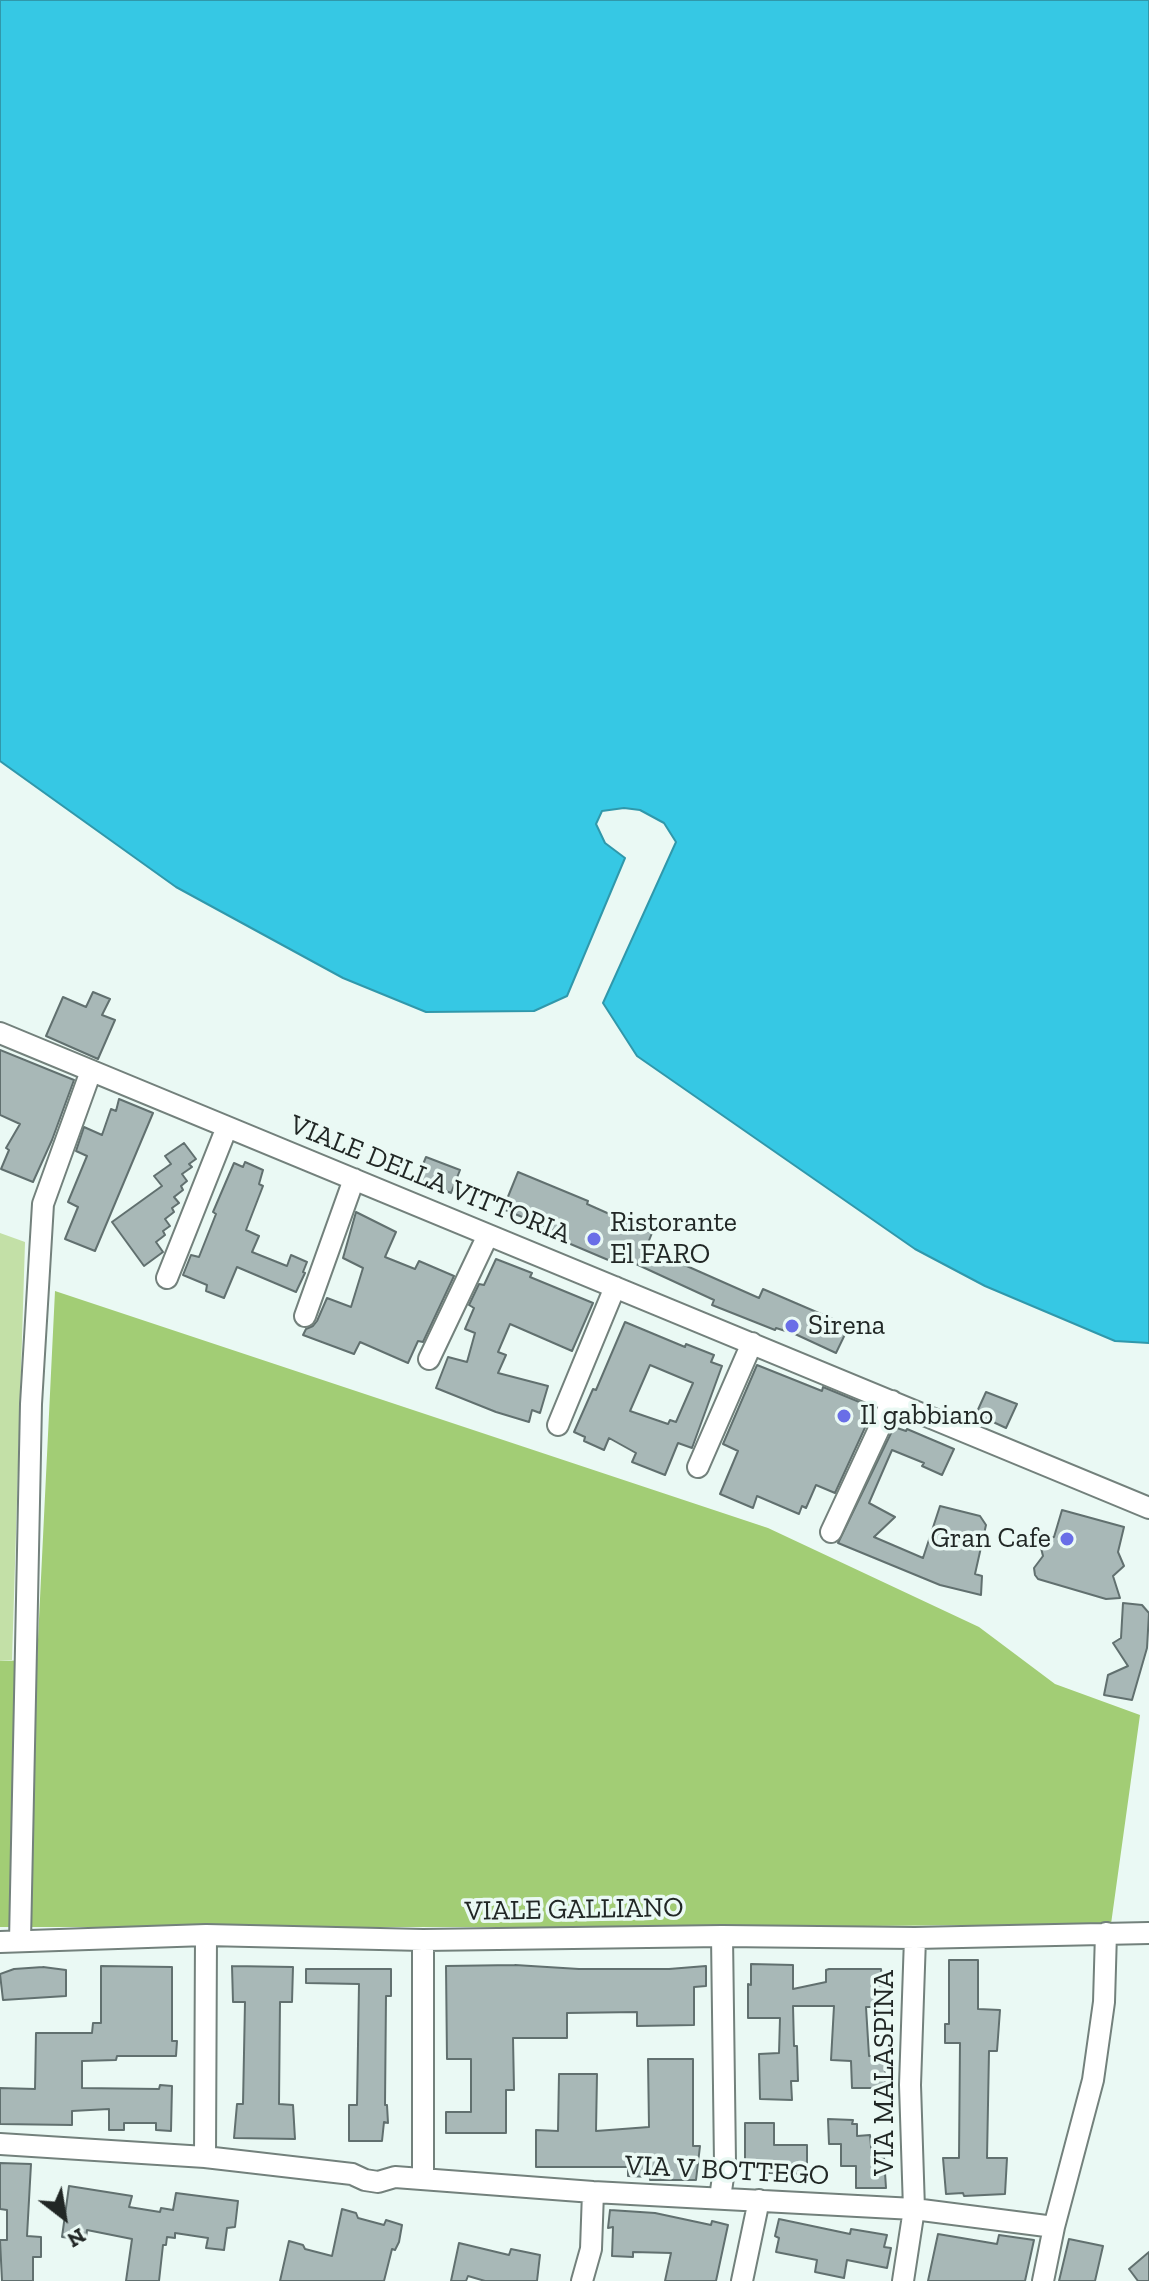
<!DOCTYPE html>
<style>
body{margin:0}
#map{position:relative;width:1149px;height:2281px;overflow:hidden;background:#eaf9f4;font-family:"Zilla Slab",serif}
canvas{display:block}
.north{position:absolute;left:24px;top:2177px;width:80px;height:80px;-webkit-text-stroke:6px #eaf9f4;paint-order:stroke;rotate:149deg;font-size:22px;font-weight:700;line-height:32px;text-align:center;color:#212725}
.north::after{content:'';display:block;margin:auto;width:28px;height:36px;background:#212725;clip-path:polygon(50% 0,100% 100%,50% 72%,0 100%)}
</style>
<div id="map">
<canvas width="1149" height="2281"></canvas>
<div class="north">N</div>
</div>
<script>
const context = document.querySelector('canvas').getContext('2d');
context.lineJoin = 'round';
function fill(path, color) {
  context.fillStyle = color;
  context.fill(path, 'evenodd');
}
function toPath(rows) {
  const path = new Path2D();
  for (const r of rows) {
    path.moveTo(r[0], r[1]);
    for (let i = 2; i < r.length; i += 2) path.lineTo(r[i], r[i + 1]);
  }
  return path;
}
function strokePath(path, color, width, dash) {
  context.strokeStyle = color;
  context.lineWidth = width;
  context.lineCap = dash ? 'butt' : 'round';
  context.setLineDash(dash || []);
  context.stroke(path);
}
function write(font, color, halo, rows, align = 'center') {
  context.font = font + ' "Zilla Slab",serif';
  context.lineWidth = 7;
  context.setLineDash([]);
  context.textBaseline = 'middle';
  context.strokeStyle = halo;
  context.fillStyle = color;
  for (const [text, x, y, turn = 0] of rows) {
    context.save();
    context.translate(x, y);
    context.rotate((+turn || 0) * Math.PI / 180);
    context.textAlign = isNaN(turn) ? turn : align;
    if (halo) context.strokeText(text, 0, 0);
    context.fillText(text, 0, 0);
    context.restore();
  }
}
fill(toPath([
 [0,1233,25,1242,12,1660,0,1661]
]), '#c3e0a7');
fill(toPath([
 [55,1291,768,1528,979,1627,1055,1684,1140,1715,1111,1924,737,1927,0,1927,0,1661,37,1660]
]), '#a2cd75');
const water = toPath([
 [0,0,1149,0,1149,1343,1115,1341,985,1286,915,1249,637,1056,603,1003,676,842,664,823,640,810,624,808,602,811,596,824,605,843,625,858,567,996,534,1011,426,1012,343,978,176,887,0,761,0,0]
]);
fill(water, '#36c8e4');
strokePath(water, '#3098ab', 2);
const building = toPath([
 [93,992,110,999,102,1015,115,1020,98,1059,46,1036,63,997,86,1007,93,992],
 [0,1050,74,1080,52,1140,33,1182,1,1169,9,1150,6,1148,20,1124,0,1115,0,1050],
 [119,1099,153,1113,95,1251,65,1239,78,1207,68,1202,87,1156,76,1151,84,1127,102,1135,111,1109,116,1111,119,1099],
 [184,1143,196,1159,189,1164,192,1167,182,1174,187,1181,181,1186,183,1190,174,1197,179,1203,172,1208,174,1212,165,1219,170,1226,163,1231,165,1235,156,1242,163,1252,144,1266,112,1222,162,1186,154,1176,171,1164,165,1156,184,1143],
 [426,1157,460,1170,451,1193,417,1179,426,1157],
 [245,1162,263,1170,259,1184,263,1186,246,1230,259,1236,252,1252,287,1266,291,1255,307,1262,303,1272,305,1273,296,1292,237,1267,224,1298,206,1291,207,1285,183,1275,191,1255,199,1257,216,1214,213,1212,234,1163,243,1167,245,1162],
 [518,1172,588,1201,587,1204,652,1233,646,1248,759,1298,763,1289,849,1326,836,1353,795,1334,776,1328,775,1330,712,1305,714,1300,623,1258,620,1265,561,1240,563,1234,503,1209,518,1172],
 [356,1212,396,1232,385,1257,415,1269,419,1261,454,1276,423,1342,418,1341,408,1363,360,1342,354,1354,303,1335,306,1329,313,1326,317,1321,327,1298,351,1307,363,1268,343,1258,356,1212],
 [496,1259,532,1273,530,1277,593,1303,572,1351,510,1324,498,1352,506,1355,498,1373,548,1386,540,1413,532,1410,529,1422,496,1412,436,1388,448,1357,467,1362,475,1333,465,1329,474,1308,469,1305,479,1284,484,1285,496,1259],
 [625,1322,685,1347,686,1344,714,1355,711,1362,722,1366,692,1448,678,1443,665,1475,632,1462,636,1453,609,1438,604,1450,584,1441,585,1437,574,1432,593,1389,596,1390,625,1322],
 [650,1365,693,1383,676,1422,670,1420,668,1424,630,1411,650,1365],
 [757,1365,822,1391,823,1387,874,1408,835,1493,816,1485,806,1508,802,1506,799,1514,757,1496,753,1508,720,1494,738,1451,723,1444,757,1365],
 [986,1392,1017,1404,1006,1428,976,1414,986,1392],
 [894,1427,906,1431,907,1429,954,1449,942,1475,922,1466,924,1463,892,1450,869,1503,895,1517,874,1537,923,1558,940,1506,980,1516,986,1525,975,1574,982,1576,981,1595,940,1585,838,1543,894,1427],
 [1062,1510,1124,1527,1118,1552,1124,1566,1113,1576,1120,1598,1106,1599,1038,1579,1035,1575,1034,1568,1043,1556,1040,1544,1046,1537,1054,1537,1062,1510],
 [1123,1603,1142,1605,1149,1613,1147,1648,1132,1700,1104,1695,1108,1675,1128,1666,1113,1643,1121,1638,1123,1603],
 [949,1960,978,1960,978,2009,1000,2010,997,2051,989,2051,987,2158,1007,2158,1005,2194,964,2196,963,2193,946,2194,943,2158,959,2158,960,2043,945,2043,945,2024,949,2024,949,1960],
 [751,1964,793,1965,793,1989,826,1982,826,1970,829,1969,881,1969,882,1981,885,1982,885,2007,866,2007,869,2056,885,2057,885,2088,852,2088,851,2061,831,2060,834,2006,793,2006,794,2046,797,2046,798,2081,791,2081,792,2100,760,2099,759,2054,779,2053,780,2018,748,2018,748,1984,751,1985,751,1964],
 [515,1965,579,1969,669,1969,706,1966,706,1986,694,1987,694,2025,637,2026,637,2012,567,2013,567,2038,513,2038,514,2090,506,2090,506,2133,446,2133,446,2112,471,2112,471,2059,447,2059,446,1966,515,1965],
 [101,1966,172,1967,172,2041,177,2041,176,2056,117,2056,116,2060,82,2061,82,2088,159,2089,160,2085,172,2086,171,2131,156,2130,156,2123,124,2123,124,2130,109,2130,109,2109,72,2111,72,2125,0,2124,0,2088,35,2089,36,2033,92,2033,93,2023,101,2023,101,1966],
 [232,1966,293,1967,292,2002,280,2002,279,2104,293,2105,295,2139,234,2138,237,2104,243,2104,245,2002,233,2002,232,1966],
 [43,1967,66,1970,66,1996,3,2000,0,1974,14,1969,43,1967],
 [306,1969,391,1969,391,1996,386,1996,385,2105,387,2105,388,2123,384,2122,382,2141,349,2141,349,2105,357,2105,359,1984,306,1983,306,1969],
 [648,2059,693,2059,693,2146,700,2146,696,2180,650,2180,650,2177,628,2176,628,2167,536,2167,536,2130,558,2131,559,2074,597,2074,596,2131,649,2127,648,2059],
 [828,2119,853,2120,852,2124,857,2124,857,2136,870,2135,872,2158,884,2157,886,2188,856,2188,856,2166,841,2166,841,2144,829,2144,828,2119],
 [745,2123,774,2123,774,2145,807,2145,807,2174,769,2173,769,2161,745,2161,745,2123],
 [0,2163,31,2164,27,2236,41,2237,41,2257,33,2257,33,2281,2,2281,0,2240,7,2240,7,2210,0,2209,0,2163],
 [69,2186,132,2196,129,2207,160,2212,161,2208,173,2210,176,2193,238,2201,235,2227,227,2228,224,2250,206,2248,208,2238,175,2233,175,2238,167,2237,166,2245,163,2245,159,2281,126,2281,132,2239,87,2230,86,2240,62,2237,69,2186],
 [342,2209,356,2213,358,2218,384,2225,386,2220,402,2225,399,2242,395,2250,392,2249,384,2281,280,2281,289,2241,303,2245,305,2249,332,2256,342,2209],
 [610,2210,655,2213,711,2225,712,2221,728,2225,716,2281,665,2281,671,2253,633,2252,633,2257,612,2256,613,2227,608,2228,610,2210],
 [779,2219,850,2234,851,2229,887,2235,884,2247,891,2248,887,2268,847,2260,844,2278,815,2272,817,2260,776,2252,779,2238,775,2236,779,2219],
 [938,2234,997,2244,999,2235,1034,2240,1025,2281,928,2281,938,2234],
 [1069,2239,1103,2246,1095,2281,1059,2281,1069,2239],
 [459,2243,509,2255,511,2249,540,2255,537,2281,485,2281,468,2276,466,2281,451,2281,459,2243],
 [1149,2252,1149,2281,1138,2281,1129,2269,1149,2252]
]);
fill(building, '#a8b8b7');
strokePath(building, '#61706f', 2);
const minor = toPath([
 [0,1033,1149,1508],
 [167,1278,227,1127],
 [305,1316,354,1179],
 [429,1359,488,1235],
 [558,1425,615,1287],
 [698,1467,752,1343],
 [831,1532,892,1401],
 [20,1941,31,1404,43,1204,91,1071],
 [0,1942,206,1935,423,1940,722,1936,915,1938,1149,1933],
 [0,2144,205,2157,352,2174,365,2180,378,2182,395,2177,593,2192,914,2209,1054,2227],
 [205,2157,206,1935],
 [423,2179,423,1940],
 [720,2198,725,2163,722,1936],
 [582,2281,591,2249,593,2192],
 [742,2281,759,2200],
 [903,2281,914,2209,910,2085,915,1938],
 [1043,2281,1054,2227,1093,2080,1104,2002,1106,1933]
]);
strokePath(minor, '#73817c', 24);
strokePath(minor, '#fff', 20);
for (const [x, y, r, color] of [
 [594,1239,8,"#696ee7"],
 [792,1326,8,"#696ee7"],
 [844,1416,8,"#696ee7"],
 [1067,1539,8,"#696ee7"]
]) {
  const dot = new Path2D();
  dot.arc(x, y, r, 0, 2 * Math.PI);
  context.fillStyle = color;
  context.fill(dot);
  strokePath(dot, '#eaf9f4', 3);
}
write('28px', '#212725', '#eaf9f4', [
 ["VIALE DELLA VITTORIA",430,1180,22],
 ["VIALE GALLIANO",574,1910,-1],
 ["VIA MALASPINA",885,2073,-90],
 ["VIA V BOTTEGO",727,2171,3]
]);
write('28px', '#212725', '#eaf9f4', [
 ["Ristorante",610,1223],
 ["El FARO",610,1255],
 ["Sirena",808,1326],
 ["Il gabbiano",860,1416],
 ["Gran Cafe",1051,1539,"right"]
], 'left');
</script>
